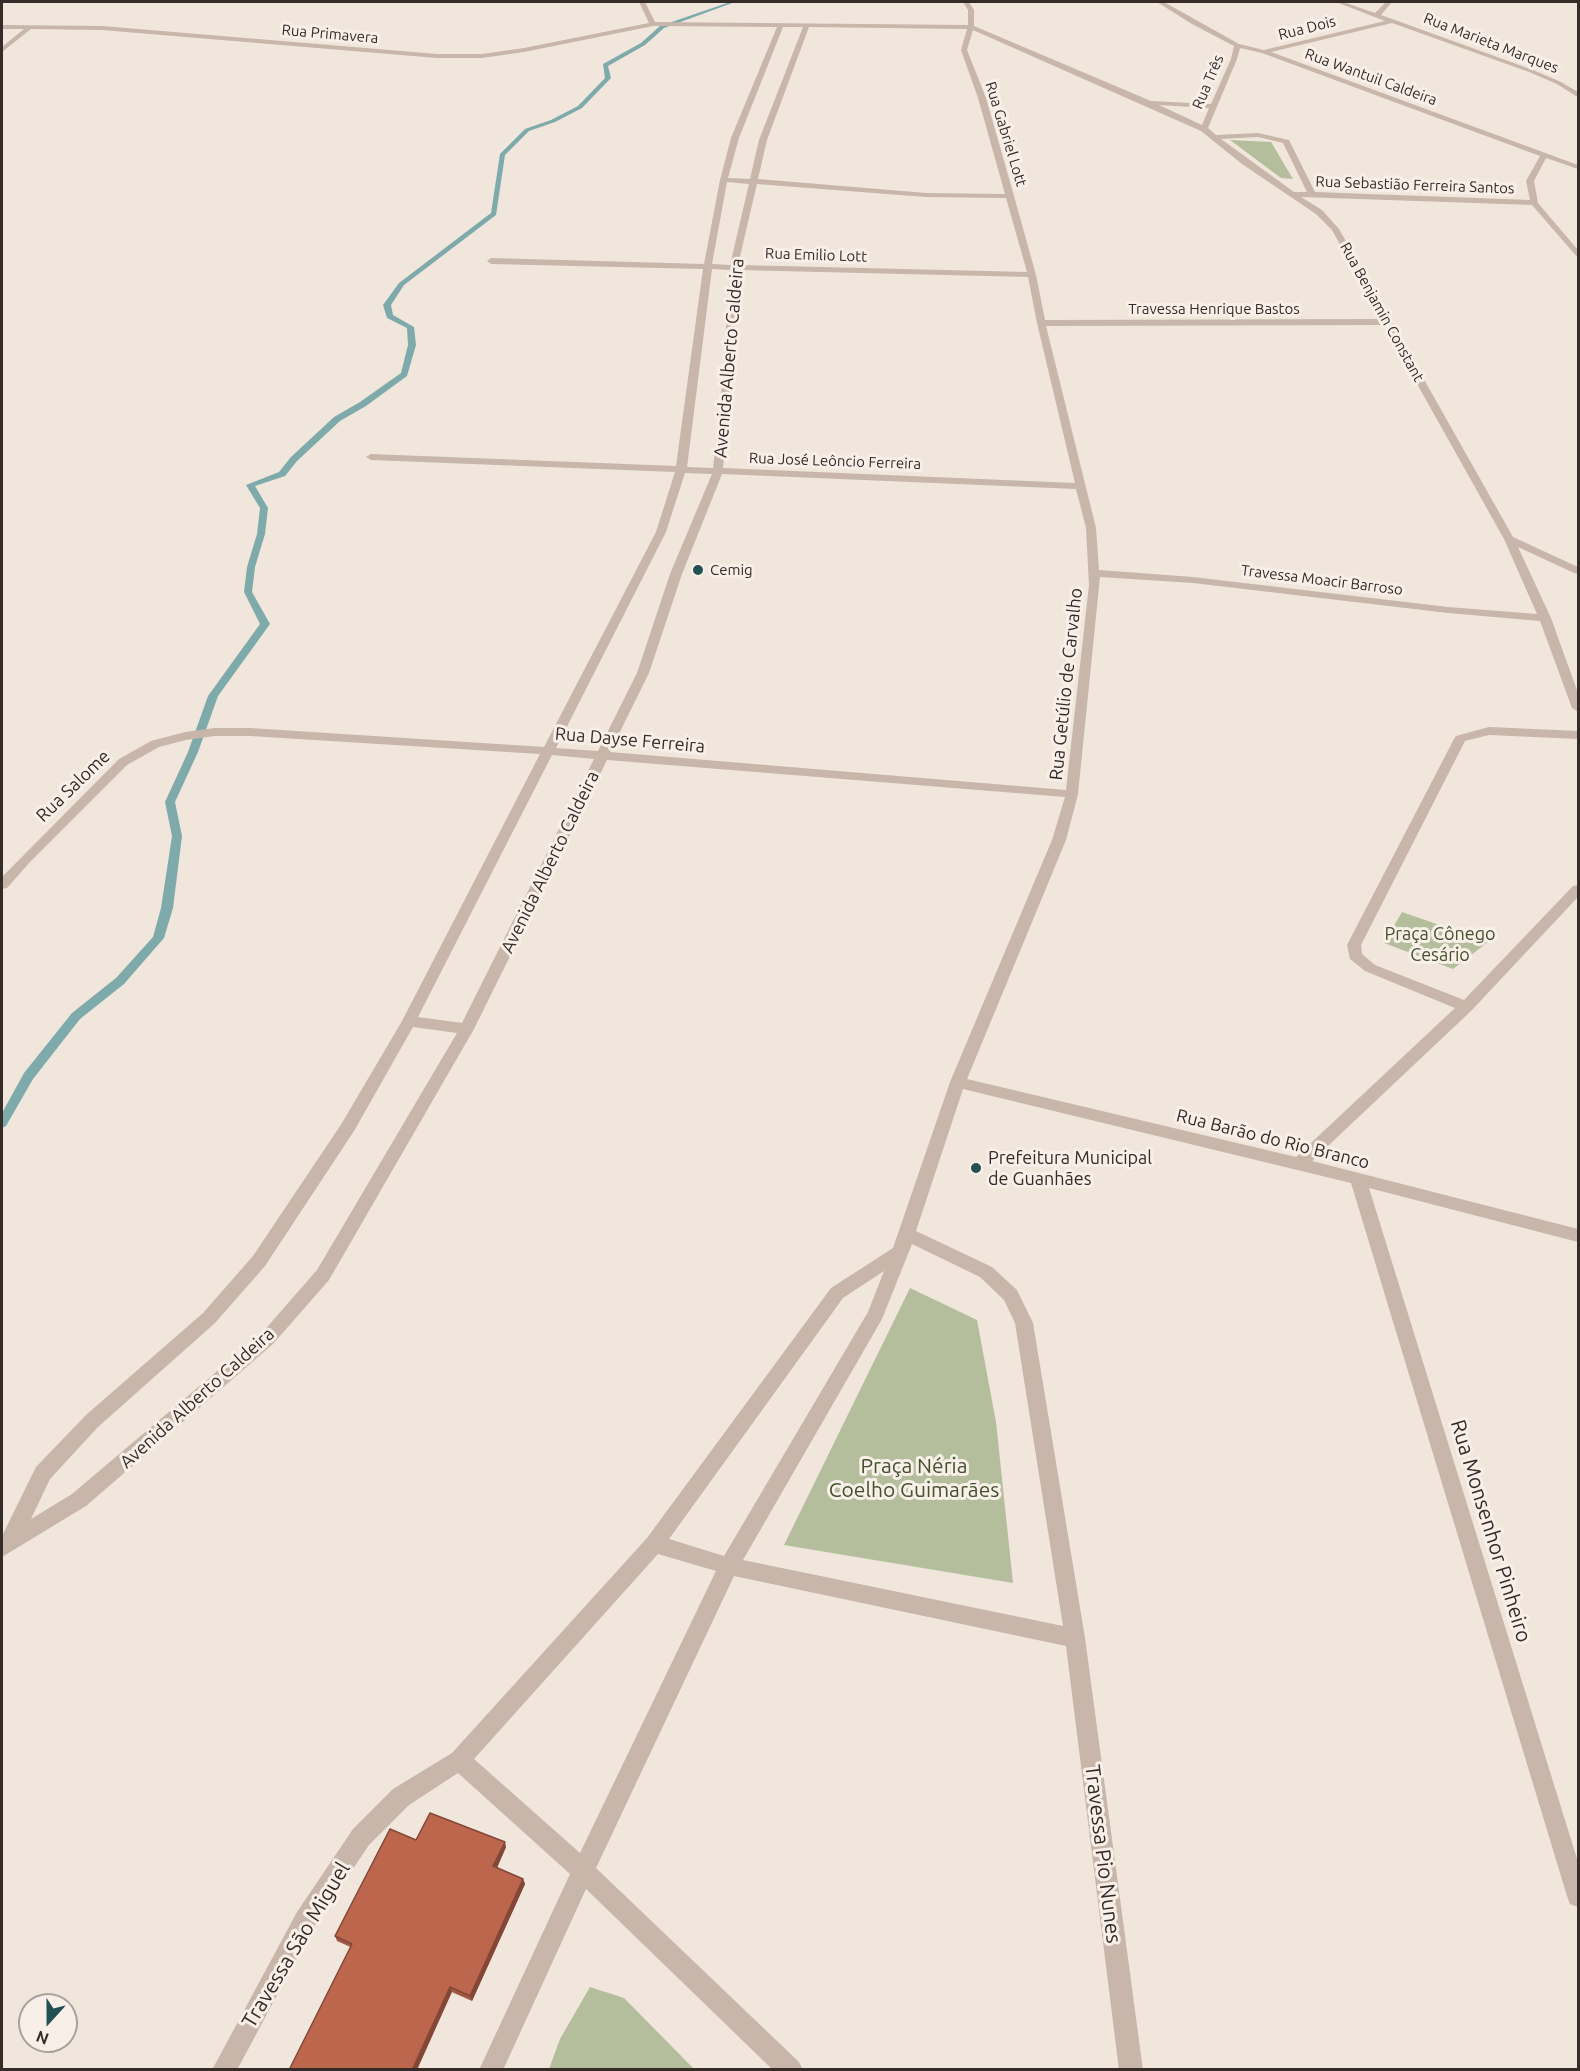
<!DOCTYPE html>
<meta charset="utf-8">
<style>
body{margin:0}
#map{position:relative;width:1580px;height:2071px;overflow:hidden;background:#f0e6dc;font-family:Ubuntu,sans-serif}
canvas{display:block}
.frame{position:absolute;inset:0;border:3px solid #352c28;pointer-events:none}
.north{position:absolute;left:18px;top:1993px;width:60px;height:60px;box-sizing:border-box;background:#f8f0e8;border:2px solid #aaa29b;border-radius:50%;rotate:201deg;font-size:16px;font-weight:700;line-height:24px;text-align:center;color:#352c28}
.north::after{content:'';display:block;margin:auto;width:21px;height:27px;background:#215153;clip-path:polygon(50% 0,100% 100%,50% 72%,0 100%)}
</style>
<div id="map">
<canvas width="1580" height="2071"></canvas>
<div class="frame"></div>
<div class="north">N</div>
</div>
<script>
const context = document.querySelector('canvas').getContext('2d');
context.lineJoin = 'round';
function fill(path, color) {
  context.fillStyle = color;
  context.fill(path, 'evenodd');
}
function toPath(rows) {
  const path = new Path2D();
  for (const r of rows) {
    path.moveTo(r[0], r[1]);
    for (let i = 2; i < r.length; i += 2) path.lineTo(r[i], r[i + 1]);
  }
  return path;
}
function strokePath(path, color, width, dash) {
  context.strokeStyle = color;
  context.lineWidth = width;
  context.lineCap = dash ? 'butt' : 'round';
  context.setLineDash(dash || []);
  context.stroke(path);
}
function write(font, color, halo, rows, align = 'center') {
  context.font = font + ' Ubuntu,sans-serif';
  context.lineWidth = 6;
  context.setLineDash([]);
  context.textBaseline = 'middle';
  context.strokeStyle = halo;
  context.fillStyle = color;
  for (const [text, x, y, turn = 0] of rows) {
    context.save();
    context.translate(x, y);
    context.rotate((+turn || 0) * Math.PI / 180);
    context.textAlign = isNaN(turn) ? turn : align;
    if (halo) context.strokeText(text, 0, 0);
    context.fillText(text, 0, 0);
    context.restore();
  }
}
fill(toPath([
 [1230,140,1271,142,1293,179,1281,178],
 [1402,912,1488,942,1453,969,1384,943],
 [910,1288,977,1320,996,1422,1013,1583,784,1545],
 [590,1987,624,1998,694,2069,549,2069,560,2039]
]), '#b4be9d');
fill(toPath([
 [730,2,735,2,664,28,645,45,608,66,611,78,582,108,555,122,529,131,505,155,496,215,404,285,391,305,393,315,414,327,416,345,407,376,366,406,340,421,297,461,285,476,255,486,268,508,265,534,255,567,252,592,270,624,218,696,198,752,175,802,182,836,173,908,164,938,124,984,80,1019,33,1079,6,1126,2,1128,2,1113,24,1073,72,1013,116,978,153,937,161,908,172,836,165,802,188,752,208,696,260,624,244,592,247,567,257,534,260,508,246,485,279,472,291,457,334,417,360,402,401,373,408,345,407,328,387,318,383,305,399,283,491,213,500,154,525,129,551,120,578,106,605,78,603,64,641,43,660,26,730,2]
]), '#7eaaab');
fill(toPath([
 [639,2,645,2,655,22,968,25,968,10,963,2,969,2,974,10,974,26,1151,101,1211,104,1231,59,1234,46,1192,24,1157,2,1164,2,1239,44,1264,50,1385,21,1336,2,1343,2,1375,13,1386,2,1392,2,1381,15,1533,70,1561,82,1578,92,1578,97,1576,96,1557,84,1529,72,1392,23,1271,52,1578,165,1578,169,1546,158,1534,181,1538,203,1578,250,1578,258,1532,205,1301,197,1322,210,1339,229,1513,537,1578,567,1578,574,1574,573,1518,547,1551,618,1578,693,1578,712,1572,708,1540,621,1448,613,1193,583,1100,577,1078,794,1066,840,967,1079,1296,1157,1455,1008,1365,971,1350,959,1347,945,1454,739,1456,736,1489,727,1578,731,1578,739,1489,735,1465,741,1361,945,1362,954,1375,965,1464,1000,1573,886,1578,885,1578,897,1471,1011,1312,1161,1578,1229,1578,1242,1369,1188,1578,1862,1578,1907,1570,1904,1567,1896,1351,1183,963,1089,916,1231,992,1267,1017,1290,1033,1323,1085,1638,1143,2070,1119,2070,1066,1646,734,1576,596,1868,799,2062,803,2070,773,2070,586,1889,503,2070,479,2070,570,1874,458,1773,409,1805,369,1845,313,1928,237,2070,212,2070,297,1912,353,1829,393,1789,452,1753,647,1538,831,1288,893,1248,950,1082,1052,840,1065,797,607,760,474,1029,329,1280,273,1344,86,1506,2,1557,2,1536,36,1467,86,1415,203,1313,253,1256,342,1123,402,1021,540,754,250,736,215,736,186,740,159,747,127,765,30,862,7,888,2,889,2,877,119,759,151,741,185,732,215,728,250,728,544,747,656,532,675,472,371,460,366,457,371,454,676,466,703,269,491,264,487,261,491,258,704,264,720,180,731,138,777,27,653,26,524,52,482,58,437,58,102,30,31,29,2,52,2,47,24,29,2,29,2,25,102,26,437,54,482,54,524,48,649,23,639,2],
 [783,27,803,27,759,140,750,179,728,178,739,138,783,27],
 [809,27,967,29,961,50,978,98,1005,194,926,193,758,179,767,140,809,27],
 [973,30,1201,131,1242,164,1316,214,1332,230,1381,319,1045,320,1036,275,1014,196,986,98,967,50,973,30],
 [1240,48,1262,53,1540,156,1526,181,1530,200,1315,192,1289,140,1258,133,1216,135,1208,128,1237,59,1240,48],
 [1159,105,1209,108,1202,125,1159,105],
 [1258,137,1283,143,1307,192,1294,192,1221,139,1258,137],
 [727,182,749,184,730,265,712,264,727,182],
 [757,184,926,197,1006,198,1027,272,738,265,757,184],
 [712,269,730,270,722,385,713,468,687,467,712,269],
 [738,270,1028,277,1037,323,1075,483,723,468,732,385,738,270],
 [1384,325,1504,539,1537,614,1448,607,1193,577,1099,570,1096,528,1046,326,1384,325],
 [685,473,712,474,670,574,637,673,598,751,556,748,666,532,685,473],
 [722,474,1076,489,1086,528,1089,585,1066,790,610,752,649,673,682,574,722,474],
 [552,755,594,759,462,1023,418,1017,552,755],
 [413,1027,457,1033,317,1270,261,1334,72,1494,31,1519,50,1479,98,1427,215,1323,265,1266,354,1131,413,1027],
 [912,1244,980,1277,1004,1300,1015,1323,1063,1626,743,1560,882,1319,912,1244],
 [884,1271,868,1312,724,1556,669,1539,843,1298,884,1271],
 [658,1554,716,1571,580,1853,474,1759,658,1554]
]), '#c7b6a9');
fill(toPath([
 [416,1840,506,1847,497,1868,523,1879,525,1884,472,2001,337,1941,335,1936]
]), '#a25843');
fill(toPath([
 [505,1842,506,1847,495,1872,493,1866],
 [523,1879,525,1884,472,2001,470,1996],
 [450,1987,452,1992,417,2070,412,2070]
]), '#844737');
const building = toPath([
 [430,1813,505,1842,493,1866,523,1879,470,1996,450,1987,412,2070,289,2070,352,1944,335,1936,390,1829,416,1840,430,1813]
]);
fill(building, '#bc664e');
strokePath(building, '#844737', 1.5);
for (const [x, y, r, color] of [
 [698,570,6,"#215153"],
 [976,1168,6,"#215153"]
]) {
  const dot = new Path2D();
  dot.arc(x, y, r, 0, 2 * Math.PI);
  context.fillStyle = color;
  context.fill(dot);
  strokePath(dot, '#f8f0e8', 2);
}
write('15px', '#352c28', '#f8f0e8', [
 ["Rua Dois",1307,28,-14],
 ["Rua Primavera",330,34,5],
 ["Rua Marieta Marques",1491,43,21],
 ["Rua Wantuil Caldeira",1371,77,20],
 ["Rua Três",1208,82,-67],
 ["Rua Gabriel Lott",1006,134,73],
 ["Rua Sebastião Ferreira Santos",1415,185,2],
 ["Rua Emilio Lott",816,255,2],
 ["Travessa Henrique Bastos",1214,309],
 ["Rua Benjamin Constant",1382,312,61],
 ["Rua José Leôncio Ferreira",835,461,2],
 ["Travessa Moacir Barroso",1322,580,7]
]);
write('15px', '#352c28', '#f8f0e8', [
 ["Cemig",710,570]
], 'left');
write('18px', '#352c28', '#f8f0e8', [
 ["Avenida Alberto Caldeira",729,358,-85],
 ["Rua Getúlio de Carvalho",1066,684,-84],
 ["Rua Dayse Ferreira",630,740,5],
 ["Rua Salome",73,786,-44],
 ["Avenida Alberto Caldeira",550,862,-64],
 ["Rua Barão do Rio Branco",1273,1139,14],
 ["Avenida Alberto Caldeira",197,1398,-42]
]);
write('18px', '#45512e', '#f8f0e8', [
 ["Praça Cônego",1440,934],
 ["Cesário",1440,955]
]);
write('18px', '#352c28', '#f8f0e8', [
 ["Prefeitura Municipal",988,1158],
 ["de Guanhães",988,1179]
], 'left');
write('21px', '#45512e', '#f8f0e8', [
 ["Praça Néria",914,1466],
 ["Coelho Guimarães",914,1490]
]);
write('21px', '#352c28', '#f8f0e8', [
 ["Rua Monsenhor Pinheiro",1491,1531,73],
 ["Travessa Pio Nunes",1103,1854,83],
 ["Travessa São Miguel",296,1945,-59]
]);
</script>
